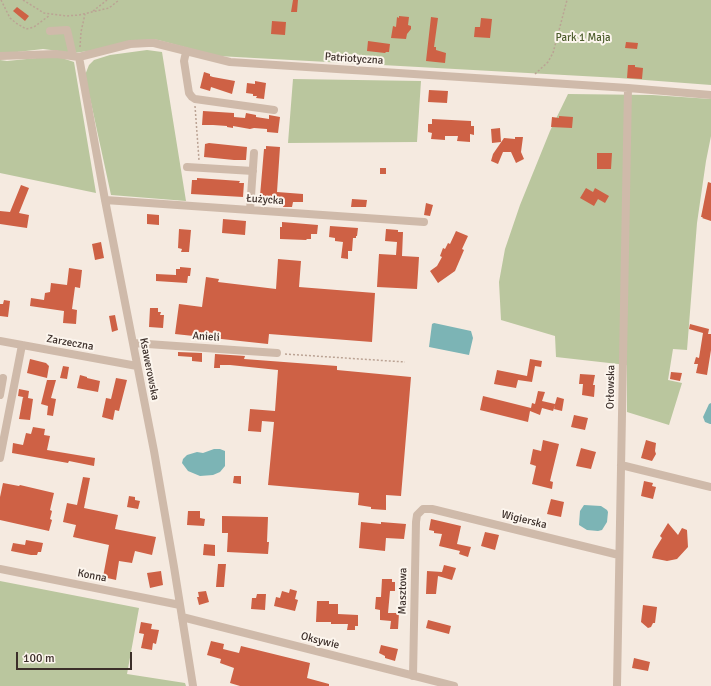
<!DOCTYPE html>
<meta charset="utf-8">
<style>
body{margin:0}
#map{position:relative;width:711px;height:686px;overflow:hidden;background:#f5eae0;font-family:Signika,sans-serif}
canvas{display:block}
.scale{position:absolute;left:16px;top:652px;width:116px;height:18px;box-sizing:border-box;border:2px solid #3c2f2a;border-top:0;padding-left:5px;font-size:12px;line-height:14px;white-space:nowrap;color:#3c2f2a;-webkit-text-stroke:3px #fcf5ed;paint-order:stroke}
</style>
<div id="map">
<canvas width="711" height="686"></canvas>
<div class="scale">100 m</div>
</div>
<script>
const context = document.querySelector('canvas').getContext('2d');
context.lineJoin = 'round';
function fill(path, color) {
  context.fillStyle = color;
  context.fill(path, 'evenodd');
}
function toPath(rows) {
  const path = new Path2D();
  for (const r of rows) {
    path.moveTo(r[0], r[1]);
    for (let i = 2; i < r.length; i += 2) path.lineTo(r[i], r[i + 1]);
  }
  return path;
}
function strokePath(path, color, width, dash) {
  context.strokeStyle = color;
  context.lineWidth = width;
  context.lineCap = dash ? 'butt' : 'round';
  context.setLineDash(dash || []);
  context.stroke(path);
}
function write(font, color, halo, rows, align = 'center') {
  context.font = font + ' Signika,sans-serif';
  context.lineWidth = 4;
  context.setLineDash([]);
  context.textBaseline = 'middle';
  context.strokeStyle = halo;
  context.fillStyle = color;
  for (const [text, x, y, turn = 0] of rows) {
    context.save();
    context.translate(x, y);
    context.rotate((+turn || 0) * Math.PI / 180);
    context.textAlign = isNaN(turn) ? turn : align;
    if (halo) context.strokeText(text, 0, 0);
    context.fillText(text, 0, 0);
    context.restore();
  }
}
fill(toPath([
 [0,0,711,0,711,85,619,78,218,56,158,40,150,39,103,49,74,53,43,49,0,54],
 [147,50,162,52,186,201,111,195,85,75,89,65,94,60,110,55],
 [56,56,74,62,96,193,0,173,0,60,7,61],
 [293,79,421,81,417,142,288,143],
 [568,94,652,95,711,99,711,136,706,161,697,223,687,350,673,349,668,380,682,383,669,425,627,412,627,365,556,357,555,336,501,320,499,282,505,249,520,205,550,131],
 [0,581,139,608,127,674,185,683,186,686,0,686]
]), '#bac69e');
fill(toPath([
 [434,323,471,331,473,338,469,355,429,347,432,324],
 [711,403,711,424,710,424,705,422,703,417,709,404],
 [214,449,220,449,225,451,225,466,220,472,213,475,200,476,188,471,182,463,183,459,187,455,197,452,203,453],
 [584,505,601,506,607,510,608,512,607,522,602,530,598,531,587,530,579,525,580,511]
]), '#7cb4b5');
fill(toPath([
 [293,0,298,0,297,12,291,12],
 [17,7,29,16,25,21,13,11],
 [399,16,409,17,408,25,411,26,411,29,407,34,406,39,391,38,393,26,396,27,397,17,399,18],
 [431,17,438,18,434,47,436,47,436,50,446,53,445,63,426,61],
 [481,18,492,19,490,38,474,37,475,27,480,27],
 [272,21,286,22,285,35,271,34],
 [368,41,390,44,389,52,386,52,385,53,367,51],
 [626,42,638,43,637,49,625,48],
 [628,65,635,65,635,67,643,68,642,79,627,78],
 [204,72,210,74,210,76,213,77,235,81,232,94,211,87,210,91,200,88],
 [255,81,266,83,264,99,256,98,257,96,253,96,253,94,246,93,247,83,255,84],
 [429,90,448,91,447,103,428,102],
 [203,111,234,113,234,117,245,118,246,113,256,115,256,117,269,119,269,115,280,117,278,133,267,132,267,129,254,128,250,129,233,126,233,128,227,127,227,126,213,125,202,125],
 [559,116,573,117,572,128,551,127,552,117,559,118],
 [432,119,471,121,471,126,474,126,474,135,470,134,470,142,457,141,458,136,445,136,445,140,431,139,432,133,428,132,428,124,432,124],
 [500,128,501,142,492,143,491,129],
 [515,137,523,137,521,152,524,159,516,163,511,152,503,152,498,164,491,161,493,154,504,138,515,139],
 [209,143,247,147,246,160,234,160,204,157,205,144],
 [266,146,280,147,277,192,303,194,303,202,293,202,292,207,283,207,284,200,263,199,263,196,260,196,264,149,266,149],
 [597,153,612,153,611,169,597,169],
 [380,168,386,168,386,174,380,174],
 [197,178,240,181,239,183,244,183,243,197,191,194,192,180,197,180],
 [708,182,711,183,711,221,702,218,703,217,701,217],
 [21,185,29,188,19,213,29,215,27,228,0,224,0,211,10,212],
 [586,188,593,192,595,188,609,196,605,203,598,199,594,206,580,198],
 [352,199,367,200,366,207,351,207],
 [426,203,433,205,430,216,424,215],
 [147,214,159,215,159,225,147,224],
 [223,219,246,221,245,235,222,233],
 [282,222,318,225,317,234,311,234,311,239,307,239,306,240,280,239,280,227,282,227],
 [330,226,358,228,357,236,356,236,356,238,353,238,352,251,348,251,348,259,341,258,343,242,335,241,335,238,329,237],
 [179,229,191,230,189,252,181,252,182,249,178,248],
 [386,229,398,230,398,234,398,232,403,232,402,256,419,257,417,289,377,287,379,254,396,255,397,242,385,241],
 [456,231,468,236,462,249,464,250,455,271,438,283,430,271,437,266,442,257,440,256,443,248,445,249,448,243,450,244],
 [101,242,104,258,95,260,92,244],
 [278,259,301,261,299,287,375,293,372,342,269,334,268,344,175,334,179,304,202,307,206,277,219,279,218,282,276,289],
 [180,267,191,268,190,276,188,276,187,283,156,281,156,274,176,275,176,269,180,269],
 [69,268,82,270,80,288,75,287,72,309,77,310,76,324,63,323,64,311,30,306,31,298,44,300,45,293,50,292,51,283,67,285],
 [4,300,10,301,8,317,0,316,0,304,3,304],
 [150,308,158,308,158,312,161,312,160,315,164,315,163,328,149,327],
 [115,315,118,330,112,332,109,316],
 [690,324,709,329,708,334,711,334,711,350,707,375,696,373,698,364,694,364,696,357,699,358,703,333,689,329],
 [178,352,202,353,202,362,192,361,192,357,178,356],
 [215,354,245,356,244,359,337,366,337,370,411,377,401,496,386,495,386,510,371,509,371,507,358,505,359,493,268,485,274,422,262,421,261,432,248,431,250,409,275,411,278,370,230,365,220,365,220,368,214,368],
 [30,359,46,363,49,366,47,378,27,373],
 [530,359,542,361,541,367,535,366,532,382,518,380,516,388,494,384,497,370,527,376],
 [63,366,69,367,67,379,60,378],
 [671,372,682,373,680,381,670,379],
 [580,374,595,375,593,385,595,385,594,397,582,395,583,384,579,384],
 [80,375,87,377,87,378,100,381,98,392,77,388],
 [116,378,127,380,119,411,115,410,113,420,102,417,106,398,111,399],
 [47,380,56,380,51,398,56,399,53,416,47,415,48,406,41,404],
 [19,389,29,391,28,398,18,396],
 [538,391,545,392,542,401,555,404,557,397,564,399,562,411,554,409,555,405,553,411,542,408,540,415,530,411,528,422,480,410,483,396,531,408,532,403,535,404],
 [23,397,33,399,30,420,19,419],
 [574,415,588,418,585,430,571,427],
 [33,427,45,429,44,435,50,436,47,450,95,458,94,466,69,461,68,463,12,453,13,443,23,445,26,433,31,434],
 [543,440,559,444,550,481,553,482,552,489,532,484,536,466,530,464,533,449,541,451],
 [646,440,656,443,655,451,656,454,652,461,641,458],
 [581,448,596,452,591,469,576,466],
 [234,476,241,476,241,484,233,483],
 [83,477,90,478,84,508,118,515,115,529,156,537,152,555,135,551,132,563,119,561,116,580,103,577,109,545,73,537,76,525,63,522,67,503,77,505],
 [644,481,653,483,652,486,656,487,653,499,641,496],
 [3,483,19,486,20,485,54,493,50,510,52,511,50,519,52,520,49,531,0,520,0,497],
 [129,496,135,497,135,500,140,501,138,509,127,507],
 [551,499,564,502,561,517,547,514],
 [188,511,200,511,200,518,205,519,204,526,187,525],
 [222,516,268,517,267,542,269,542,268,554,227,552,228,533,222,533],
 [431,519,461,526,457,544,471,547,468,557,459,554,460,551,439,546,442,534,434,533,434,531,429,530],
 [361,522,381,524,381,522,406,524,404,539,386,538,385,551,359,548],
 [668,523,678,535,682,528,687,530,688,547,677,559,667,561,652,558,654,551,662,538,660,536],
 [485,532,499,535,495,550,481,546],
 [26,540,43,543,41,552,38,552,37,555,31,555,11,551,13,543,25,545],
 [204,544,215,545,215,556,203,555],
 [218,564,226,564,224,587,216,587],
 [444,565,456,568,452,580,438,576,436,594,426,594,427,571,442,572],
 [161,571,163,585,150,588,147,573],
 [382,579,392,579,392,582,395,582,395,591,390,591,388,613,399,613,398,629,390,629,391,621,380,620,380,610,375,609,376,597,381,597],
 [290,589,297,591,295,599,298,600,295,611,274,606,276,597,280,598,282,591,289,593],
 [206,591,209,602,199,605,197,597,199,597,198,592],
 [257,594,266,594,265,610,251,609,252,598,256,598],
 [317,601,329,601,329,604,338,604,338,614,358,615,358,626,355,626,355,630,347,630,348,624,331,624,331,622,316,622],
 [643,605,657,607,655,623,653,623,651,627,648,628,641,622],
 [428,620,451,626,449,634,426,628],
 [141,622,152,624,151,629,159,630,156,644,153,643,152,650,141,648,144,634,139,633],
 [211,641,224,644,223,649,239,653,241,646,310,663,307,678,329,684,329,686,240,686,230,683,234,668,220,663,221,659,207,655],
 [381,645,398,649,395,661,385,658,385,656,379,653],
 [634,658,650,662,648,671,632,668]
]), '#ce6145');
strokePath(toPath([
 [1,0,10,18,16,23,26,29,34,27,50,15],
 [23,0,44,13,66,16,79,15,109,8,119,0],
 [93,11,107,0],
 [80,47,81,32,85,14],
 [535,74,548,62,553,53,567,0],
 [195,106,199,160],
 [285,354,405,362]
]), '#bba394', 1.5, [2, 2]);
strokePath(toPath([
 [50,31,67,30,73,56],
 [186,52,184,61,189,93,192,97,195,99,274,110],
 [0,56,56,54,79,57,130,44,148,43,154,43,230,62,628,88,711,95],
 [79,57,105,200,154,451,174,567,193,686],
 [187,167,253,171],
 [105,200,424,222],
 [250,210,254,153],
 [0,341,137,366],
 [133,343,277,353],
 [0,395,3,378],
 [0,458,22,345],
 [621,465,711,487],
 [0,569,180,605],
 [182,617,454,686],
 [413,676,416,522,417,515,423,509,432,509,619,555],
 [617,686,628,88]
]), '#cfbaaa', 8);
write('11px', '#4c5c2c', '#fcf5ed', [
 ["Park 1 Maja",583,38]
]);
write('11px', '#3c2f2a', '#fcf5ed', [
 ["Patriotyczna",354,59,4],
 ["Łużycka",265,200,4],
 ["Anieli",206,337,4],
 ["Zarzeczna",70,343,10],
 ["Ksawerowska",149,369,79],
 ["Orłowska",611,387,-89],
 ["Wigierska",524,520,14],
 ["Konna",92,576,11],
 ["Masztowa",403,591,-89],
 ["Oksywie",320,641,14]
]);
</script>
